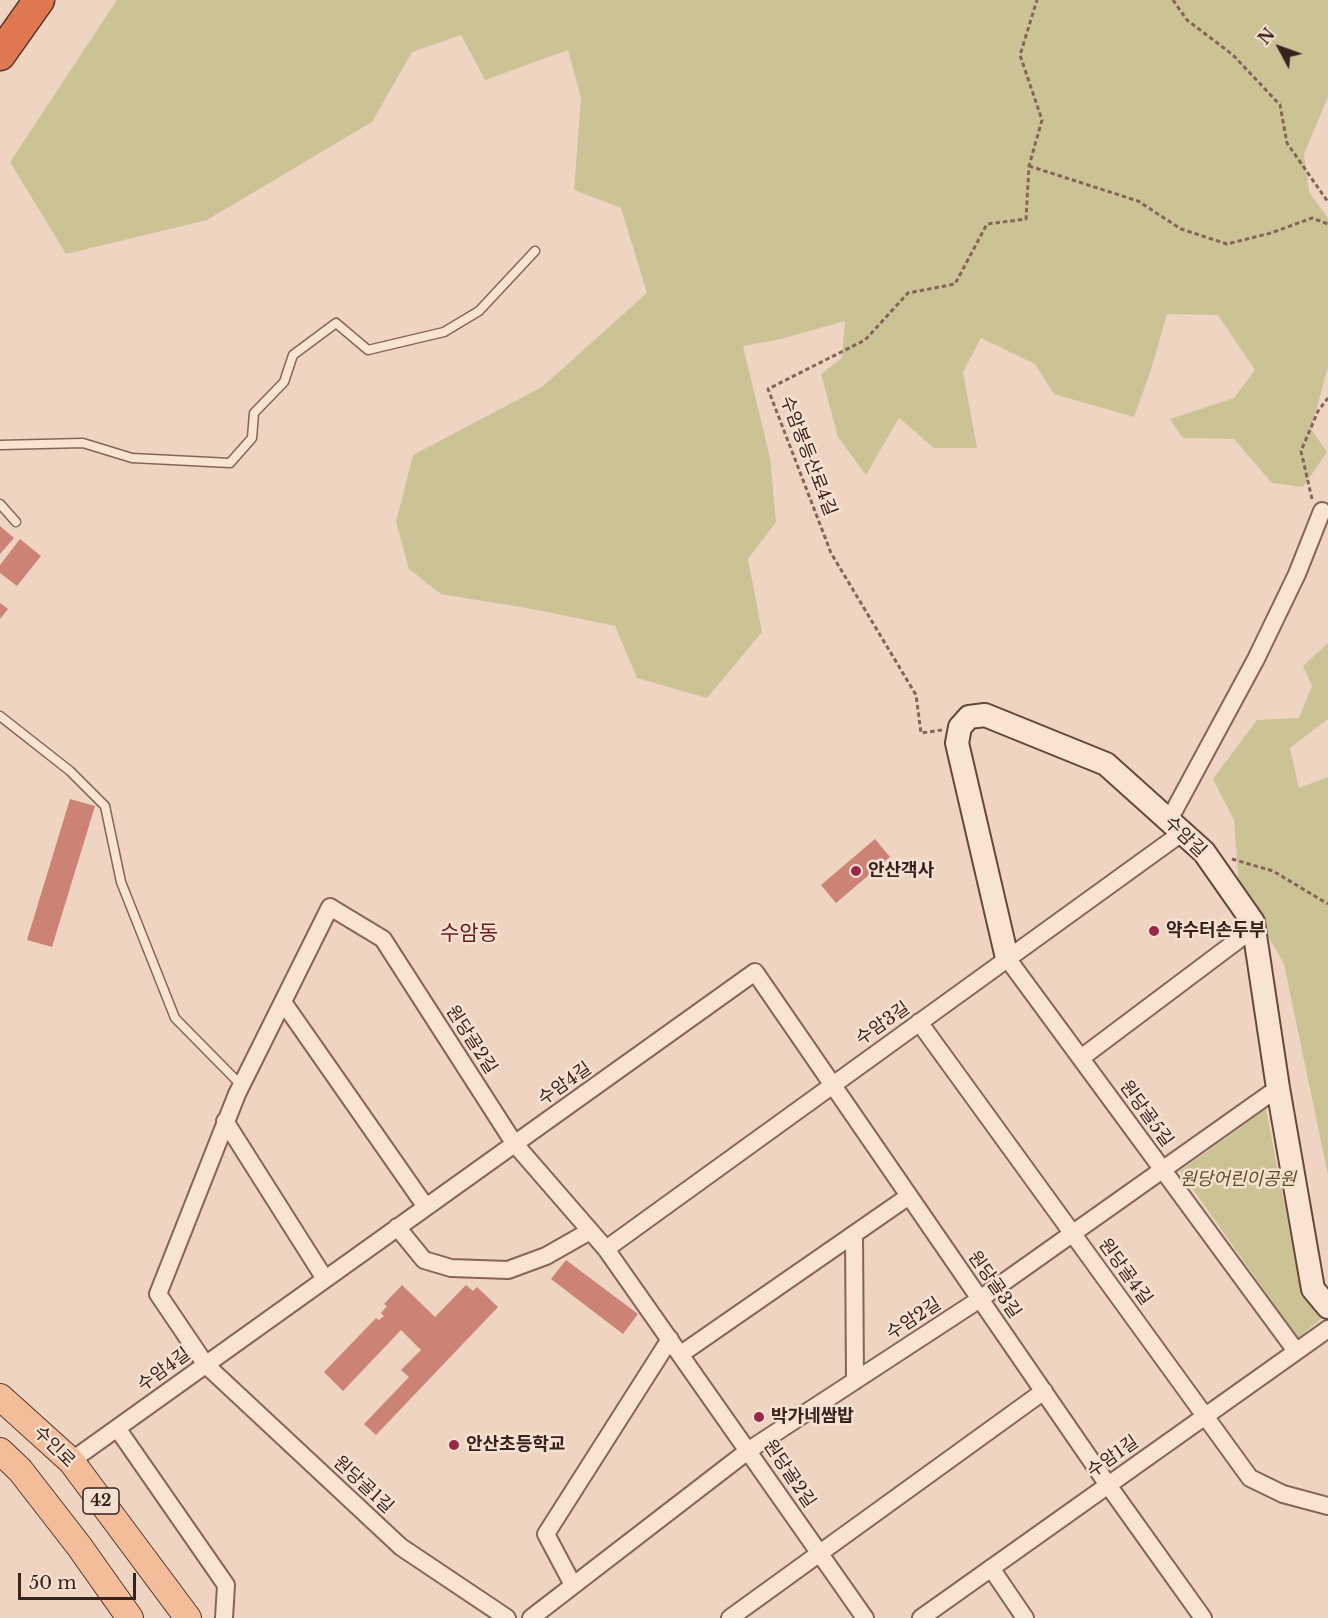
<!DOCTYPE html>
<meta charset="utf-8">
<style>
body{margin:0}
#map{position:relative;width:1328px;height:1618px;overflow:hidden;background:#eed4c1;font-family:"Libre Baskerville",serif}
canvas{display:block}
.north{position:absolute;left:1250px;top:18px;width:60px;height:60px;-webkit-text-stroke:4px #f6e0d0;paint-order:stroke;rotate:311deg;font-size:16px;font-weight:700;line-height:24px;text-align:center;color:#37221d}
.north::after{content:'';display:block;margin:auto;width:21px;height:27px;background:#37221d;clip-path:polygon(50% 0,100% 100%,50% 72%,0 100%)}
.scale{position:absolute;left:18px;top:1573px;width:118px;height:27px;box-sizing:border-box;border:3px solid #37221d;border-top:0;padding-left:8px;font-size:18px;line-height:21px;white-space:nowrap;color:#37221d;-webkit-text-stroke:4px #f6e0d0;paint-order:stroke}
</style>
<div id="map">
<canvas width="1328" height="1618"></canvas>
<div class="north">N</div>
<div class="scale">50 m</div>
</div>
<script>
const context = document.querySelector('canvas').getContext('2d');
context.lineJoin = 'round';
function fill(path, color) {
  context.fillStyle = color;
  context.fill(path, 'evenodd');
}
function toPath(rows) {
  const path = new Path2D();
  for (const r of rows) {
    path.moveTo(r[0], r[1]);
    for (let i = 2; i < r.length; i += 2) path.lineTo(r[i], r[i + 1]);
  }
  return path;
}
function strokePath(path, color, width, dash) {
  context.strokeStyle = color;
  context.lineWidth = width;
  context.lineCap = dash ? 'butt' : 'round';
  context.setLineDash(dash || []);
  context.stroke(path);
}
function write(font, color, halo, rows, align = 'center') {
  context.font = font + ' "Libre Baskerville","Noto Sans KR",serif';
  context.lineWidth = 5;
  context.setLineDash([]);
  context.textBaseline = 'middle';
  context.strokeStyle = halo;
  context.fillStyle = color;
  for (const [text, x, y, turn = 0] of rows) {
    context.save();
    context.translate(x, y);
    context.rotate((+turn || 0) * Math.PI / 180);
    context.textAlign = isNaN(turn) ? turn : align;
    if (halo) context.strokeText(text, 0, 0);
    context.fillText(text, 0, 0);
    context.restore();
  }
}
fill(toPath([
 [117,0,1328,0,1328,97,1304,154,1309,192,1328,218,1328,367,1311,429,1327,452,1303,487,1272,483,1234,439,1183,438,1170,419,1234,398,1255,370,1218,315,1167,314,1151,370,1134,417,1054,394,1035,364,981,338,963,372,977,448,934,448,899,418,866,475,838,437,821,374,842,358,845,321,777,340,743,346,770,458,776,522,748,559,762,632,707,698,637,678,615,626,538,610,441,594,409,569,396,522,413,455,542,387,647,293,621,208,574,190,581,98,568,50,485,80,461,35,412,52,372,122,207,220,66,254,10,162],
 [1328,643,1328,719,1290,748,1299,788,1328,777,1328,1175,1284,964,1239,885,1234,820,1213,779,1257,720,1299,718,1312,686,1303,666],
 [1266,1109,1301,1290,1322,1318,1298,1338,1180,1171]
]), '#ccc395');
fill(toPath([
 [0,526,14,538,0,554],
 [20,539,41,556,17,586,0,573,0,565],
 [0,603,8,609,0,619],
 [70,799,95,806,52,947,27,940],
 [875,839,890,857,836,903,821,885],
 [566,1260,638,1314,623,1334,551,1279],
 [402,1285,435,1317,466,1285,473,1291,477,1287,498,1307,376,1435,364,1424,409,1377,401,1370,421,1350,401,1330,343,1391,324,1372,376,1318,379,1320,384,1316,381,1313,387,1306,384,1304]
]), '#cd8276');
const lane = toPath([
 [0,445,83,443,132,458,230,463,252,438,254,413,284,382,293,355,336,323,368,350,444,332,479,311,535,251],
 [0,504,16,522],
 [0,716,70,771,105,806,121,882,175,1018,241,1085]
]);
const street = toPath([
 [1169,820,1256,659,1297,574,1322,511],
 [1007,958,1296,1351],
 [283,1002,426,1207],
 [919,1022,1250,1478,1283,1494,1328,1506],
 [1081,1058,1254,928],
 [225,1121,325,1279],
 [397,1227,424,1260,451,1268,508,1270,546,1256,590,1231],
 [854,1234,855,1381],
 [606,1249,1183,832],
 [681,1354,909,1196],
 [117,1428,226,1585,224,1618],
 [71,1461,755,972,1108,1485,1203,1618],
 [991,1568,1025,1618],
 [573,1585,546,1534,670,1339],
 [507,1618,401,1547,206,1365,158,1294,237,1094,330,907,383,939,514,1143,606,1249,865,1618],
 [531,1618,749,1450,980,1299,1278,1088],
 [730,1618,1044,1391],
 [921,1618,1328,1329]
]);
const secondary = toPath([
 [1007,958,957,743,960,727,969,717,985,715,1106,764,1204,852,1253,922,1278,1088,1313,1289,1328,1307]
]);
const primary = toPath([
 [0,1397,71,1461,188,1618],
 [0,1451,20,1470,79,1546,130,1618]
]);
const highway = toPath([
 [0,55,39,0]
]);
strokePath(lane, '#886458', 11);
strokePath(street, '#886458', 20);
strokePath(secondary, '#69463c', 26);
strokePath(primary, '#55342d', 28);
strokePath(highway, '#55342d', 33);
strokePath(toPath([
 [1173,0,1187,20,1233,55,1280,105,1287,143,1328,202],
 [1029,166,1138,201,1181,229,1227,244,1271,233,1312,218,1328,224],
 [1312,499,1301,451,1318,411,1328,398],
 [942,730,921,733,916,695,831,553,768,389,865,340,908,293,955,284,987,224,1026,219,1029,166,1042,120,1020,55,1037,0],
 [1232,859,1273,871,1328,904]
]), '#886458', 3, [4.5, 3]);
strokePath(lane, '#f9e4d4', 8);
strokePath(street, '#f9e4d4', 16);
strokePath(secondary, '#f9e4d4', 22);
strokePath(primary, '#f2bd98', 26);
strokePath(highway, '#df7850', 30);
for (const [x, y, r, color] of [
 [856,871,6,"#972848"],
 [1154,931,6,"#972848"],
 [759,1417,6,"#972848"],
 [454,1445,6,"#972848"]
]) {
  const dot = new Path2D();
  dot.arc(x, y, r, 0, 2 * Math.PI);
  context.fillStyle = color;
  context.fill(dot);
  strokePath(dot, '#f6e0d0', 2);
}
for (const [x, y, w] of [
 [101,1501,36]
]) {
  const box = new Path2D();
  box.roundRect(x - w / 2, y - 13, w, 26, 4.5);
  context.fillStyle = '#f6e0d0';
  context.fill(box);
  strokePath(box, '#37221d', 1.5);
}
write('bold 16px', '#37221d', null, [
 ["42",101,1501]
]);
write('18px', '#37221d', '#f6e0d0', [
 ["수암봉등산로4길",808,456,69],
 ["수암길",1185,837,44],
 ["수암3길",883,1024,-35],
 ["원당골2길",471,1040,57],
 ["수암4길",565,1084,-35],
 ["원당골5길",1146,1114,54],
 ["원당골4길",1125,1272,54],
 ["원당골3길",994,1285,55],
 ["수암2길",914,1319,-33],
 ["수암4길",164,1370,-36],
 ["수인로",54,1447,45],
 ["수암1길",1113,1457,-35],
 ["원당골2길",789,1474,56],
 ["원당골1길",363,1485,43]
]);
write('bold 18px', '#37221d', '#f6e0d0', [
 ["안산객사",868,871],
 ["약수터손두부",1166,931],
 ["박가네쌈밥",771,1417],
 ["안산초등학교",466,1445]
], 'left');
write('italic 18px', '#545223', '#f6e0d0', [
 ["원당어린이공원",1238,1180]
]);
write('21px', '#641c21', '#f6e0d0', [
 ["수암동",469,934]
]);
</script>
